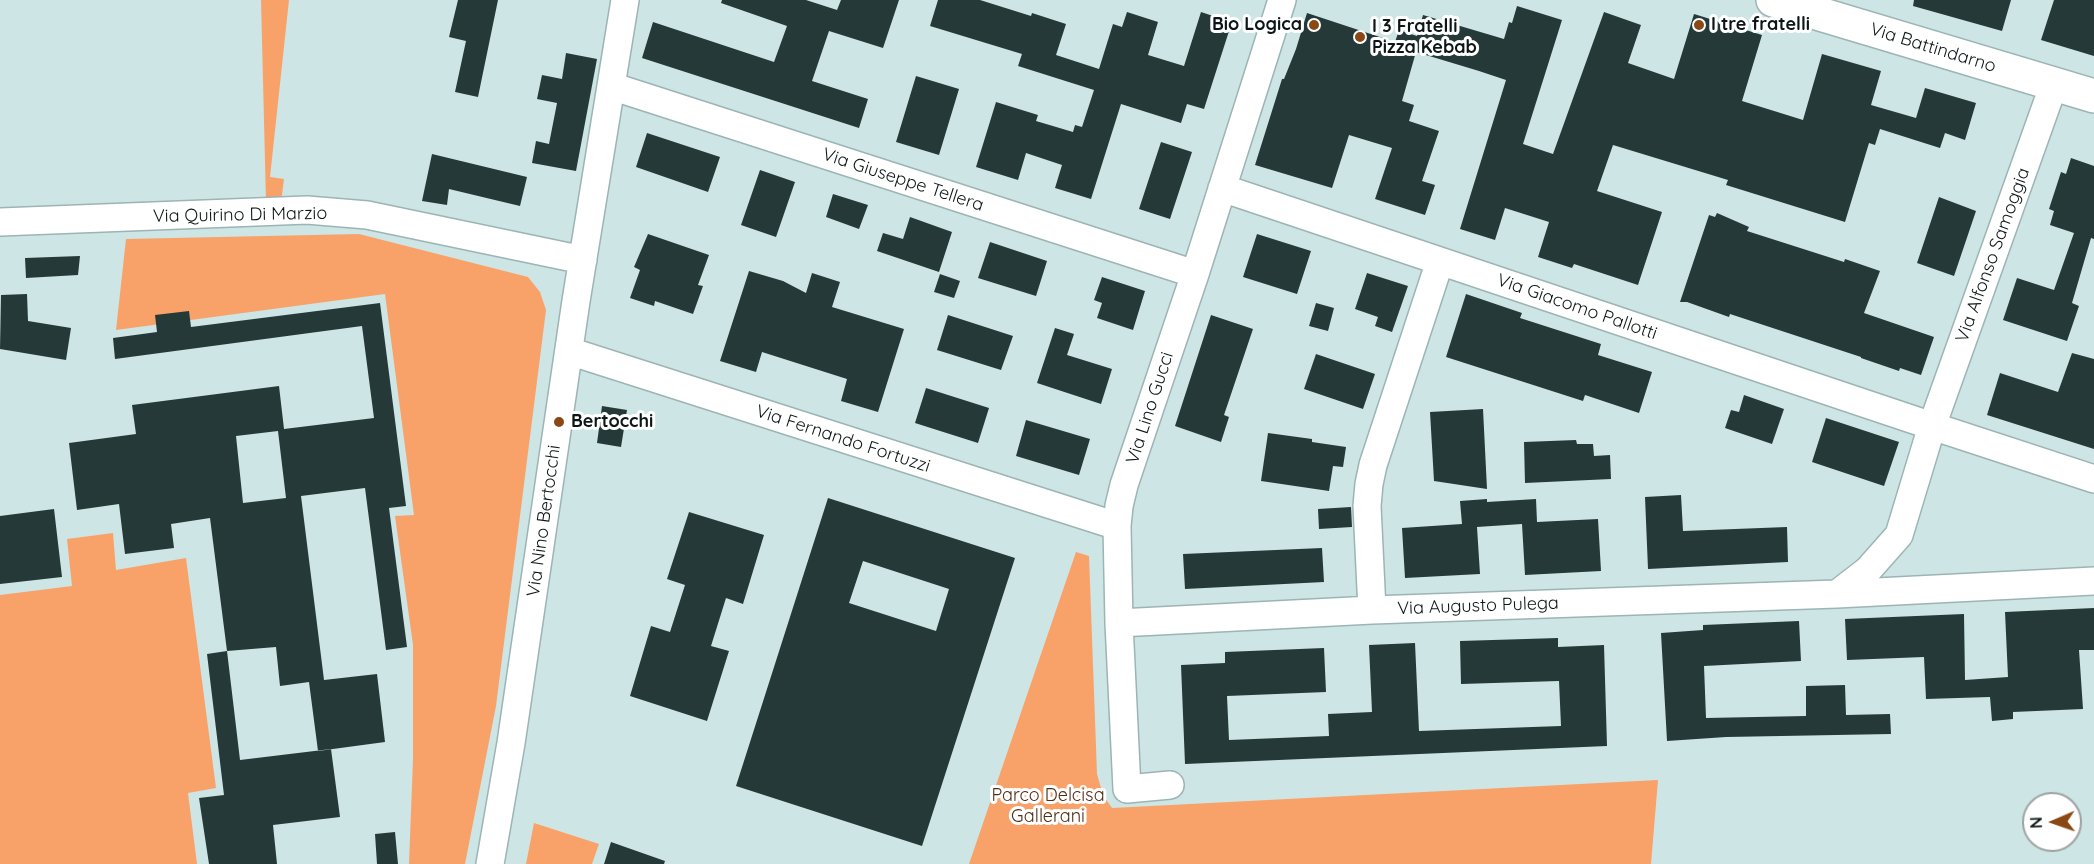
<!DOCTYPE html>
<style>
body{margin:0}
#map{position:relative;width:2094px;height:864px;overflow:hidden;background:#cee5e5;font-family:Quicksand,sans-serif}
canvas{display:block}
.north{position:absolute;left:2022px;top:792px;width:60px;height:60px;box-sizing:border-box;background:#fff;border:2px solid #9ea2a2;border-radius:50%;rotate:268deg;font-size:16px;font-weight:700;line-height:24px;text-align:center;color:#0d1616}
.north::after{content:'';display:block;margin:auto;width:21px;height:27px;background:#8a4815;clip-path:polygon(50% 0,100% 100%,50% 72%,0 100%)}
</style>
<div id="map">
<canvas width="2094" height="864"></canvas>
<div class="north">N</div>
</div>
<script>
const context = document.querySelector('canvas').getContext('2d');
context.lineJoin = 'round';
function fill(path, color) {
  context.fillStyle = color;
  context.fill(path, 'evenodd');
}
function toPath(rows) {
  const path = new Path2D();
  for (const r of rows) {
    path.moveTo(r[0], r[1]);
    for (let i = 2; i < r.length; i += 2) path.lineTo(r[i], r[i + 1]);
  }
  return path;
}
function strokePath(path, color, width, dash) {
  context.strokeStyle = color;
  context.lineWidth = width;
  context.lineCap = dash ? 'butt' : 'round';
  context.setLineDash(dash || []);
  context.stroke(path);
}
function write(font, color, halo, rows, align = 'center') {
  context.font = font + ' Quicksand,sans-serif';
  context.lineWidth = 6;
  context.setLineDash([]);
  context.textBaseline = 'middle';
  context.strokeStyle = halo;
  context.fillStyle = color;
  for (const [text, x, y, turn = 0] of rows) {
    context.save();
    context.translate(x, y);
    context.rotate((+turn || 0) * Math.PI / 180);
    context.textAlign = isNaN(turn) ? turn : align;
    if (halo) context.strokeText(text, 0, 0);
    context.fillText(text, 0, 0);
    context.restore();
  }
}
fill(toPath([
 [261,0,289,0,270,177,284,179,281,203,266,202],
 [359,234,528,277,540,292,546,310,496,706,465,864,409,864,413,759,413,645,395,516,414,515,385,294,116,330,126,239],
 [113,533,116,570,186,558,216,788,188,793,197,864,0,864,0,595,72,586,67,539],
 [1076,552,1089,556,1097,774,1103,795,1112,808,1658,780,1651,864,969,864],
 [534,823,599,844,592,864,526,864]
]), '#f8a269');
fill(toPath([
 [458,0,498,0,478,97,455,92,466,41,449,37],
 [722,0,806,0,837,10,841,0,899,0,883,48,829,31,812,81,868,99,859,128,642,58,653,22,774,62,787,26,721,3],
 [938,0,980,0,1031,16,1032,13,1066,24,1056,55,1099,69,1113,24,1122,27,1127,12,1158,22,1148,55,1184,66,1201,12,1222,19,1220,24,1230,28,1204,109,1187,104,1181,123,1121,104,1091,199,1055,188,1062,165,1026,153,1018,180,976,167,996,102,1038,115,1036,121,1073,132,1075,125,1082,127,1094,90,1018,66,1022,54,930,26],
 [1914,0,2011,0,2002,31,1913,6],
 [2054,0,2094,0,2094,56,2041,40],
 [1517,6,1562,20,1523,144,1553,154,1604,12,1641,25,1628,63,1674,79,1694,14,1762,35,1742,101,1803,120,1822,54,1881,71,1871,105,1916,118,1925,88,1976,103,1965,140,1945,133,1940,148,1880,129,1875,145,1869,143,1845,222,1726,185,1728,180,1613,145,1597,191,1662,212,1638,285,1574,264,1572,268,1538,257,1549,222,1505,208,1495,240,1460,229,1506,80,1479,71,1416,52,1402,101,1414,105,1409,121,1439,131,1422,181,1435,185,1425,215,1375,199,1392,148,1349,135,1332,188,1255,165,1282,79,1284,79,1296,49,1307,13,1395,42,1399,30,1417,36,1423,15,1504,39,1509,22,1512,23],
 [566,53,597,59,576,171,532,163,536,141,549,144,557,103,537,99,542,75,562,79],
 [916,76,959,89,939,155,896,142],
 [647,133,720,157,708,192,636,167],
 [1161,142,1192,152,1170,219,1139,209],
 [432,154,527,177,520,206,449,189,447,205,422,201],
 [2071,158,2094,166,2094,239,2091,238,2072,303,2079,306,2067,341,2003,320,2017,278,2054,290,2074,233,2050,225,2054,211,2049,209,2061,172,2066,174],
 [760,170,795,182,776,237,741,225],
 [833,194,868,205,859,229,826,217],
 [1939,197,1976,211,1954,276,1917,263],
 [1717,213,1749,227,1747,231,1844,262,1845,259,1880,271,1864,313,1934,337,1921,375,1900,368,1899,371,1861,358,1861,357,1730,314,1729,317,1687,302,1680,302,1709,215,1715,217],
 [910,217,952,232,939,272,877,251,883,233,903,239],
 [648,234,709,255,698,285,703,286,693,314,655,301,654,306,630,298,640,270,634,267],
 [1257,234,1311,251,1297,294,1243,277],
 [990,242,1047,261,1036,296,978,278],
 [80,256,78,275,26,278,25,258],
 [749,271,783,281,806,293,812,273,840,282,832,307,904,329,878,412,841,401,847,379,762,352,756,372,720,361],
 [1367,273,1408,286,1392,332,1375,326,1378,317,1355,309],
 [940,274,960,281,954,298,934,292],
 [1102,277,1145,291,1133,330,1097,318,1102,303,1094,300],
 [27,294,28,321,71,328,66,360,0,349,1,295],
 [1466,294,1522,313,1520,318,1601,344,1598,355,1652,372,1639,413,1585,395,1583,401,1446,357],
 [380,303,406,506,389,508,407,647,386,650,365,488,301,496,324,680,377,674,385,742,318,751,309,682,280,686,276,647,227,651,210,518,171,524,174,548,125,554,119,504,77,510,69,443,136,434,132,405,279,386,284,429,374,418,362,326,115,359,113,338,157,332,155,315,189,311,191,327],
 [278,431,286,498,243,503,236,436],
 [1316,303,1334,308,1328,331,1309,326],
 [948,315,1013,336,1001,370,937,350],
 [1211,315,1253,329,1224,415,1229,417,1221,442,1175,426],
 [1055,328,1074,334,1067,355,1112,369,1101,404,1037,383],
 [2072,353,2094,359,2094,449,1987,415,2000,373,2058,392],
 [1316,354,1375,374,1363,409,1304,389],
 [926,388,989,408,978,443,915,423],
 [1744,395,1784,409,1772,444,1725,428,1731,410,1739,412],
 [602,406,627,410,621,447,597,443],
 [1483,409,1487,489,1434,481,1430,412],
 [1826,418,1899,442,1884,486,1812,462],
 [1026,420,1090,439,1079,475,1016,456],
 [1268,433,1312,439,1312,442,1346,447,1343,467,1333,466,1329,491,1261,481],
 [1576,440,1577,444,1593,444,1594,456,1610,455,1611,479,1525,483,1524,442],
 [1681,495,1683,531,1787,527,1788,562,1648,569,1645,497],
 [828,498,1015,558,922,846,736,786],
 [863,561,949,589,936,631,849,603],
 [1487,499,1487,502,1536,499,1537,522,1598,519,1601,571,1525,575,1522,524,1477,527,1480,574,1405,578,1402,528,1462,524,1460,501],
 [1351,507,1352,527,1319,529,1318,509],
 [54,509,62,577,0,584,0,516],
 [689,512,764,535,743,604,726,598,711,646,729,651,707,721,630,696,651,626,670,632,685,585,667,579],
 [1322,548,1324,582,1185,589,1183,554],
 [2094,608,2094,650,2079,650,2083,709,2013,712,2013,719,1992,721,1990,697,1926,699,1924,657,1847,660,1845,619,1964,614,1965,680,2008,677,2005,612],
 [1799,621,1801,661,1704,666,1706,718,1806,716,1806,686,1845,685,1846,715,1890,714,1891,734,1726,737,1667,741,1661,633,1703,630,1703,625],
 [1558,638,1558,647,1604,645,1607,746,1185,764,1181,665,1225,663,1225,652,1324,648,1326,692,1227,696,1229,740,1329,736,1328,714,1372,712,1369,645,1415,643,1419,731,1561,726,1559,681,1461,684,1460,641],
 [227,651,240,760,331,749,340,817,273,825,277,864,209,864,199,798,224,795,207,654],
 [395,832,398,864,377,864,375,834],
 [611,842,665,861,664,864,604,864]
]), '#263939');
const minor = toPath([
 [611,86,1195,274],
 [1222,188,1932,426,2054,84],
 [0,222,307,210,367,215,583,260],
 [569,351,1117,526],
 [1837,594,1868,570,1899,535,1932,426,2094,479],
 [1372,610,1367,506,1369,484,1373,465,1440,261],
 [1119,623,1372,610,1837,594,2094,581],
 [1170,785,1127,789,1119,623,1117,526,1119,506,1124,485,1195,274,1282,0],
 [490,864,511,743,576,301,625,0]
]);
const tertiary = toPath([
 [1773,0,2094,96]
]);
strokePath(minor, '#9db4b4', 30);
strokePath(tertiary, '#9db4b4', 36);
strokePath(minor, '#fff', 27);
strokePath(tertiary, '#fff', 33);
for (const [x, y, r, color] of [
 [1314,25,6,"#8a4815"],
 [1699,25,6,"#8a4815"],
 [1360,37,6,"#8a4815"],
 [559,422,6,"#8a4815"]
]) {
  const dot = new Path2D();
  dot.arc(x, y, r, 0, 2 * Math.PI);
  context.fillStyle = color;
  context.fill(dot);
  strokePath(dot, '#fff', 2);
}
write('bold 18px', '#0d1616', '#fff', [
 ["Bio Logica",1302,25,"right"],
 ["I tre fratelli",1711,25],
 ["I 3 Fratelli",1372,27],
 ["Pizza Kebab",1372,48],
 ["Bertocchi",571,422]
], 'left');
write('18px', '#0d1616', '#fff', [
 ["Via Battindarno",1933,48,17],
 ["Via Giuseppe Tellera",903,180,18],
 ["Via Quirino Di Marzio",240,215,-1],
 ["Via Alfonso Samoggia",1993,255,-70],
 ["Via Giacomo Pallotti",1577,307,19],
 ["Via Lino Gucci",1150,408,-72],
 ["Via Fernando Fortuzzi",843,439,18],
 ["Via Nino Bertocchi",544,521,-82],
 ["Via Augusto Pulega",1478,606,-2]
]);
write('18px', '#502d15', '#fff', [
 ["Parco Delcisa",1048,796],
 ["Gallerani",1048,817]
]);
</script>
